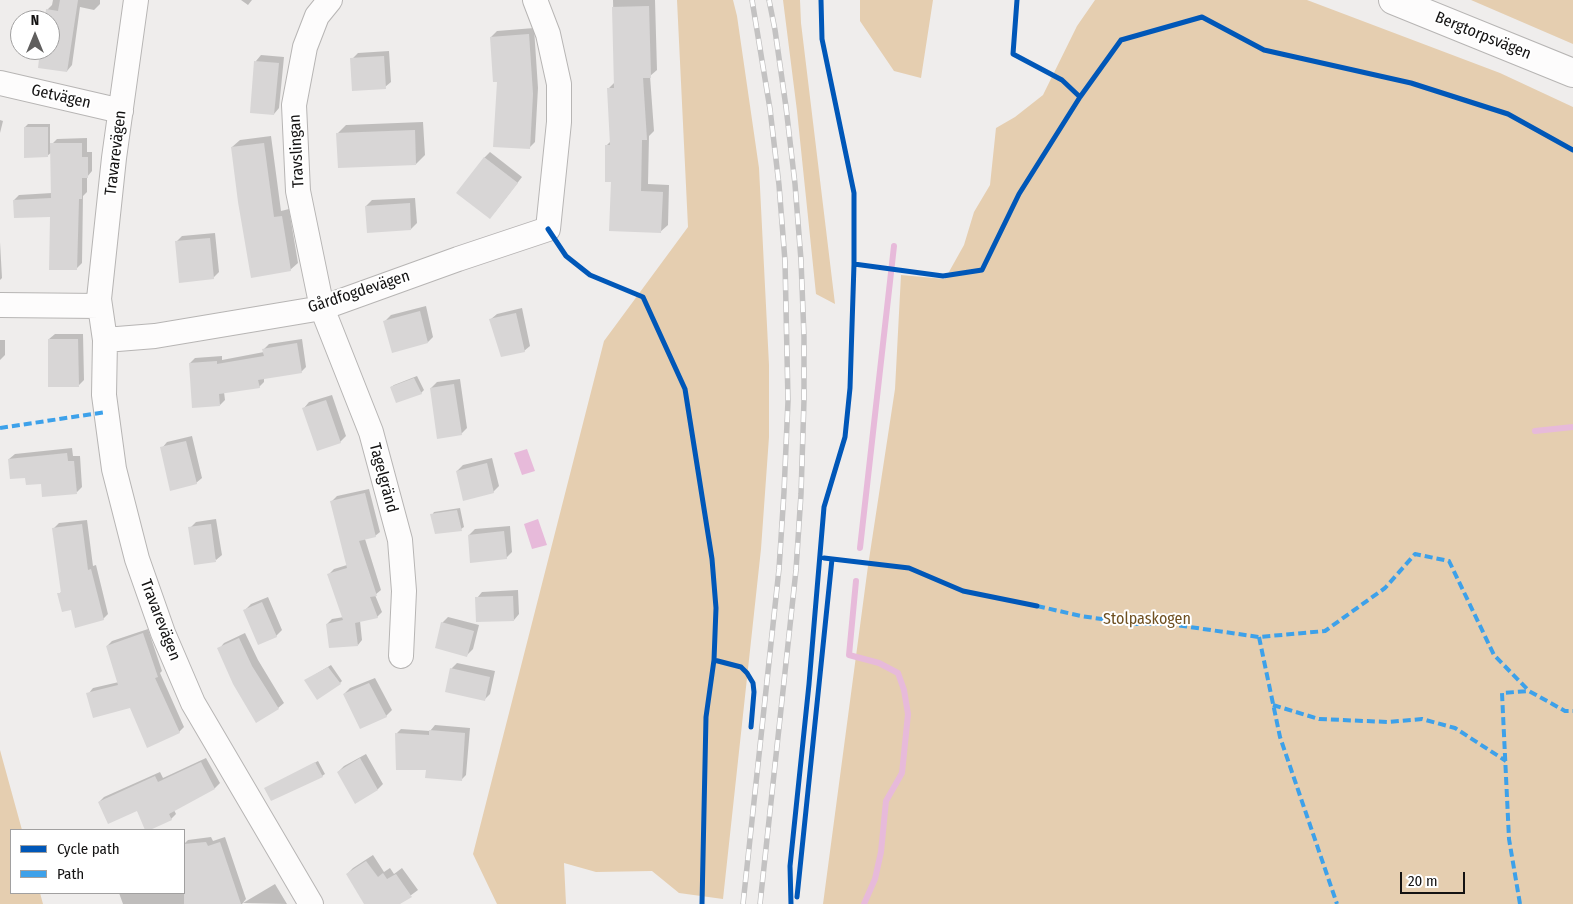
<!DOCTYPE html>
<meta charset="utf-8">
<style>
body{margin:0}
#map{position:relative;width:1573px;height:904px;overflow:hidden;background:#efedec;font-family:"Fira Sans Condensed",sans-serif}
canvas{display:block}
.legend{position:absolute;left:10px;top:829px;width:175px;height:65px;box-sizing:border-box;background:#fff;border:1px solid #a1a0a0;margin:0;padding:6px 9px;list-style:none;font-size:15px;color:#131212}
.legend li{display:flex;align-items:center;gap:10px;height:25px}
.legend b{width:25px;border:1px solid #a1a0a0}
.north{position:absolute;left:10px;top:10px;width:50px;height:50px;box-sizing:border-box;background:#fff;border:1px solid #a1a0a0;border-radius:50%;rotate:0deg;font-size:14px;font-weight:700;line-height:20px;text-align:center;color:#131212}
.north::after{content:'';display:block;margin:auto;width:18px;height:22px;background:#605f5e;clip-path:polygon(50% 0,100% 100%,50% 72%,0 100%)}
.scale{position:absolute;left:1400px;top:872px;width:65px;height:22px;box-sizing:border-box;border:2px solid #131212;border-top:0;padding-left:6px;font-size:15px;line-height:18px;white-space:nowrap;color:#131212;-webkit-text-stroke:4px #fff;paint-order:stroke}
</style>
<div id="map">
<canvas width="1573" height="904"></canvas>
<ul class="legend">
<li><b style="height:6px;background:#0057b8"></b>Cycle path</li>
<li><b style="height:6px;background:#3da1ea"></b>Path</li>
</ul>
<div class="north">N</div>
<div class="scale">20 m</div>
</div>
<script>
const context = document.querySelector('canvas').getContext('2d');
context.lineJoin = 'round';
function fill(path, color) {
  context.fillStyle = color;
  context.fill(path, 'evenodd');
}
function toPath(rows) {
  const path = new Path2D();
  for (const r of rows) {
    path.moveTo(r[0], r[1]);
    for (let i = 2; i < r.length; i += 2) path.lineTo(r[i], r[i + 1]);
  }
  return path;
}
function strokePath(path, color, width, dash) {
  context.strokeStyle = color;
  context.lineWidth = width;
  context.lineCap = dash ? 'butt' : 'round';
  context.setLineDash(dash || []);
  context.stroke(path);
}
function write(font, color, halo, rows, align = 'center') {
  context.font = font + ' "Fira Sans Condensed",sans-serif';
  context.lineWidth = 4;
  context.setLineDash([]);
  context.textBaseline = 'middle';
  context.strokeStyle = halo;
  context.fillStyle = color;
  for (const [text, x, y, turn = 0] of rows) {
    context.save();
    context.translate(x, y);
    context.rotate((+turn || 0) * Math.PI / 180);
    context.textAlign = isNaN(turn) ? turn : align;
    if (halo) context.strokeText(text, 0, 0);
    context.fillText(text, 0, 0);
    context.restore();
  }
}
fill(toPath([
 [677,0,733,0,737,16,759,168,769,365,769,437,761,549,723,899,679,893,652,871,596,872,564,863,566,904,497,904,473,854,604,341,688,227],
 [783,0,800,0,801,23,835,304,816,294,797,111],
 [860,0,933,0,921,78,894,71,860,21],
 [1095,0,1307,0,1500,73,1573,107,1573,904,823,904,868,566,895,389,901,275,945,279,964,245,974,212,990,185,996,128,1015,117,1043,95,1077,26],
 [1471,0,1573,0,1573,44],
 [0,750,22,830,11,830,11,893,40,893,43,904,0,904]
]), '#e5ceb0');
fill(toPath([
 [527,449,535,471,522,475,514,453],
 [538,519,547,545,532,549,524,524]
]), '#e7bada');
fill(toPath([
 [53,0,100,0,100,4,94,10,80,7,72,65,67,71,42,50,50,50,50,20,46,20,47,10,52,5],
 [241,0,252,0,248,5],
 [613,0,655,0,657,70,650,76,654,131,649,136,648,184,669,185,668,225,660,232,612,181,607,145,611,141,608,89,615,82],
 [534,28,538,88,535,142,529,148,499,81,491,37,497,31],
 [389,51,391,82,385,87,352,59,358,53],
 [261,55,284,57,279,108,274,114,251,112,256,61],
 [0,120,3,121,0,133],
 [423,122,425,155,416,164,338,133,346,125],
 [28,124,50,124,50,146,57,139,87,138,87,152,92,152,92,171,87,177,87,192,83,196,82,263,76,269,51,215,14,200,19,195,52,193,52,152,47,156,25,127],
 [271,136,281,211,289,209,298,263,290,270,232,147,240,140],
 [490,152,522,177,495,212,484,158],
 [415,198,417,223,411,229,366,206,372,200],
 [215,233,219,272,213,278,176,242,182,236],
 [0,242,2,278,0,280],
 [426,306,433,337,428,342,385,321,391,315],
 [522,308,530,346,524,351,491,319,497,314],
 [55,334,83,334,84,380,78,386,49,339],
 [302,339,306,367,301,372,264,378,264,382,259,387,224,392,225,400,220,405,190,363,195,358,222,356,222,360,264,352,264,349,269,344],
 [0,340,5,340,5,355,0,360],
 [417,376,424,390,421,393,391,387,394,385],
 [460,379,467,428,461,434,431,388,437,382],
 [332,395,346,436,340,442,304,408,309,402],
 [192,436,202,478,196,483,162,448,167,442],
 [72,448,73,456,80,456,82,487,77,492,26,477,9,459,15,454],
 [492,458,499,486,493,492,457,471,463,465],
 [369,489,380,532,375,536,365,539,381,590,375,595,382,612,377,617,360,621,362,640,358,645,327,624,332,619,344,617,329,574,334,569,347,565,332,501,337,496],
 [460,508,464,527,461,529,432,515,434,512],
 [216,519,222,555,216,560,190,528,196,522],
 [87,520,93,566,96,565,108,614,103,619,72,608,59,594,62,591,53,529,59,523],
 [510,526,512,552,506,558,469,535,475,529],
 [518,590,519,614,514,620,477,598,482,592],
 [268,597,282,630,276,636,245,610,251,604],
 [448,617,479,625,473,649,467,655,442,623],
 [148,629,162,671,160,673,184,727,179,732,130,707,88,694,93,688,119,682,107,646,112,641],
 [245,633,258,660,284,703,278,708,219,649,224,643],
 [457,663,495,671,490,694,484,700,451,669],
 [331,665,342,681,340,683,306,680],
 [375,678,392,710,386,716,344,694,350,688],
 [435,725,470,728,466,775,461,780,427,768,396,734,401,729,430,731],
 [366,754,383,784,378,789,355,802,338,772,344,766],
 [206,758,220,783,215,788,174,810,176,814,171,819,147,830,137,810,99,802,104,797,160,772,163,778],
 [318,761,325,774,322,776,266,788],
 [211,837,213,841,225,837,246,899,242,904,123,904,119,893,184,893,185,851,184,844,188,840],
 [373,855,384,872,390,868,394,874,402,868,418,890,399,904,366,904,347,874,353,868],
 [275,884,287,904,243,903]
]), '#0003');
strokePath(toPath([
 [1535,431,1573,427],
 [860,548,894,246],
 [856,581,849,655,879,663,898,673,904,690,908,714,902,773,886,801,881,852,875,879,864,904]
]), '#e7bada', 6);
fill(toPath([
 [60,0,78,0,67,72,38,68,40,50,50,50,50,20,45,20,46,9,58,11],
 [649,6,651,78,643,78,647,140,642,140,641,191,663,192,661,233,609,231,611,182,605,182,605,145,610,145,607,88,614,88,612,7],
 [529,34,533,94,530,149,493,147,497,82,493,82,490,37],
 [384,56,386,89,352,91,350,58],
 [254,61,279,63,274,115,250,113],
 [24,127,48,127,48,157,24,158],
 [415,130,416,165,338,168,336,133],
 [50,143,82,143,82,157,88,157,88,178,82,178,82,199,79,199,77,270,49,270,50,217,14,218,13,200,51,198],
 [264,143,274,217,282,216,291,271,251,278,238,202,231,147],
 [484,157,518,183,490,219,456,193],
 [410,203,411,230,367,233,365,206],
 [210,238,214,279,179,283,175,241],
 [420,311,428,343,392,353,383,321],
 [516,313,525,352,501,357,489,319],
 [48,339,78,339,79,387,48,387],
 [297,343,302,373,258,380,260,388,219,394,220,406,192,408,189,363,217,361,217,364,264,356,262,349],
 [414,378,422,394,396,403,390,387],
 [454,384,462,435,437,439,430,388],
 [326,400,341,443,317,451,302,408],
 [186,441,197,484,170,491,160,447],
 [67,453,68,461,74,461,77,494,42,497,41,484,26,485,25,478,10,479,8,459],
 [487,463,494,493,463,501,456,471],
 [365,493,376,537,359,541,377,596,370,597,378,618,355,623,358,646,329,648,326,624,343,620,327,574,347,568,330,501],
 [457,510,462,531,435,534,430,514],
 [82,524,88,570,91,569,104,620,75,628,71,610,62,612,57,593,61,593,52,528],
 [211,524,216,562,194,565,188,527],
 [504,531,507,559,470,563,468,535],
 [513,596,514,621,476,622,475,597],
 [262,602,277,637,258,645,243,610],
 [441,622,474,631,467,657,435,648],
 [143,633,158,677,155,678,180,733,147,748,130,708,93,718,86,693,118,685,106,646],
 [239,638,252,666,279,709,256,723,233,684,217,648],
 [328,667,341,684,317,700,304,680],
 [450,668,490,677,485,701,445,692],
 [369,683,387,717,360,729,343,694],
 [429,730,465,733,462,781,425,778,426,770,396,770,395,733,429,735],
 [360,758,378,790,355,804,337,772],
 [201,762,215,789,169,814,172,820,150,830,145,830,137,811,108,824,98,802,155,776,158,782],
 [315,762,323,777,271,801,264,788],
 [206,842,208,846,220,842,241,904,184,904,184,844],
 [366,861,378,877,383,873,387,879,396,874,412,897,400,904,364,904,346,874]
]), '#d8d6d6');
const minor = toPath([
 [136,0,114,158,99,299,105,340,104,395,114,469,137,559,163,633,193,703,311,904],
 [330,0,317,16,305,47,294,105,298,191,322,308,371,432,400,540,404,591,401,656],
 [0,83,121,111],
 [0,305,100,306],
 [105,340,155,336,322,308,458,259,548,229,559,122,559,84,548,34,535,0]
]);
const secondary = toPath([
 [1393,0,1573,73]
]);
strokePath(minor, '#b7b5b4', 26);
strokePath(secondary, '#b7b5b4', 30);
strokePath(minor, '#fdfcfc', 24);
strokePath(secondary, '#fdfcfc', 28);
const rail = toPath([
 [743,904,779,569,784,492,788,401,785,261,779,185,770,109,752,0],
 [760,904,796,570,801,494,804,400,804,337,801,260,795,184,786,107,775,30,769,0]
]);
strokePath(rail, '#c3c2c2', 5.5);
strokePath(rail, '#fff', 4, [11]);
strokePath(toPath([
 [0,428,106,412],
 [1037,606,1081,616,1135,624,1169,624,1259,637,1325,631,1385,588,1415,554,1449,561,1494,655,1529,691,1565,711,1573,711],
 [1259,637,1280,737,1337,904],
 [1273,705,1319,719,1388,722,1422,719,1455,728,1506,761],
 [1520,904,1509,839,1502,693,1529,691]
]), '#3da1ea', 4, [8, 4]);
strokePath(toPath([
 [1017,0,1013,54,1062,80,1080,97],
 [548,229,566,256,590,275,643,297,685,389,712,559,716,608,714,660,706,717,702,904],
 [854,264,943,276,982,270,1019,194,1080,97,1121,40,1202,17,1264,50,1411,83,1508,114,1573,150],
 [824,558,909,568,963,591,1037,606],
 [714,660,741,667,747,673,753,683,754,692,751,727],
 [797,897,832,559],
 [791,904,790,866,809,684,824,507,845,437,850,388,854,264,854,193,822,39,821,0]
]), '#0057b8', 5);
write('16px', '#131212', '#fff', [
 ["Bergtorpsvägen",1483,36,22],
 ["Getvägen",61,97,13],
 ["Travslingan",297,151,-93],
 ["Travarevägen",116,153,-83],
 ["Gårdfogdevägen",359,292,-18],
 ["Tagelgränd",383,478,75],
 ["Travarevägen",160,620,69]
]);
write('16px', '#6e4f20', '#fff', [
 ["Stolpaskogen",1147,620]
]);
</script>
